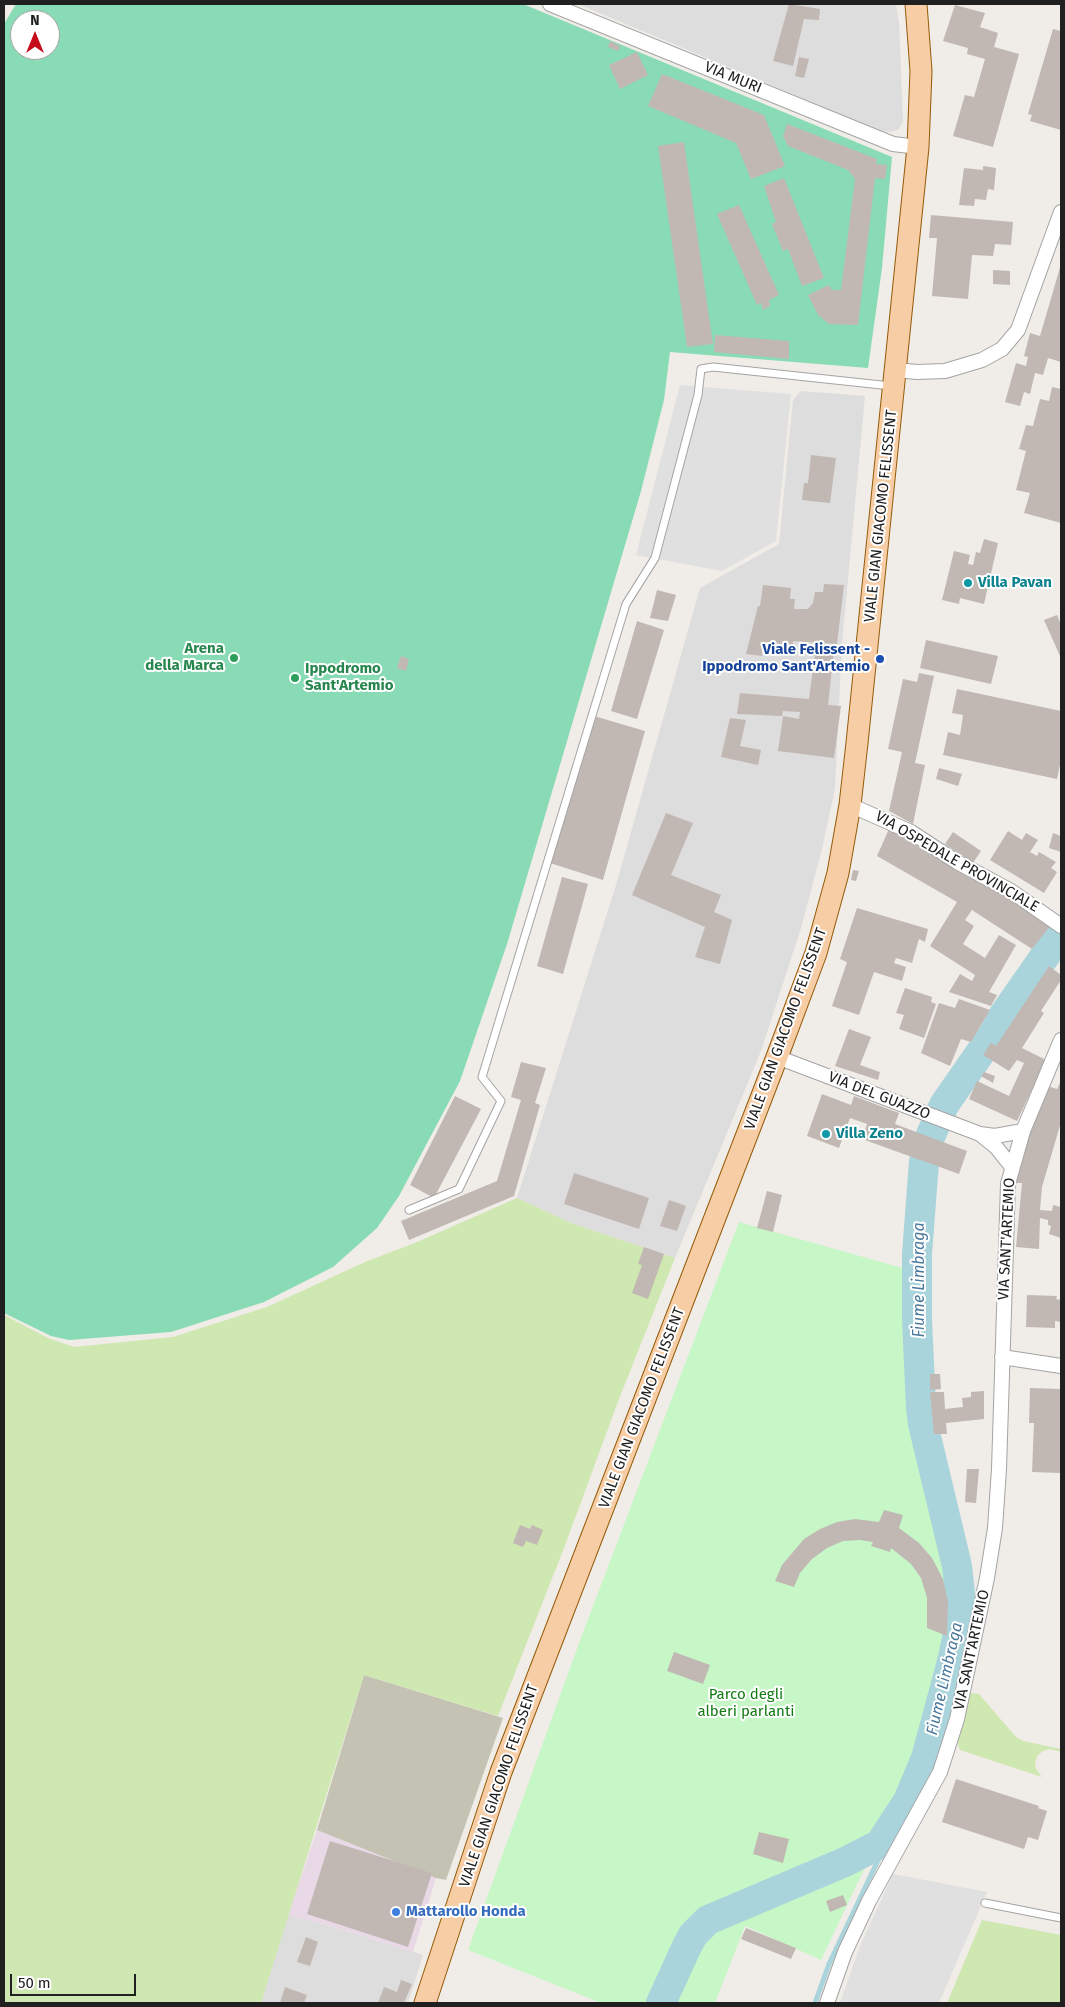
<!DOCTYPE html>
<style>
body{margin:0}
#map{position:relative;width:1065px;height:2007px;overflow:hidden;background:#f0ece7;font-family:"Fira Sans",sans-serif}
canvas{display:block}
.frame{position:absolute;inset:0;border:5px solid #202020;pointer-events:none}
.north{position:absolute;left:10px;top:10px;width:50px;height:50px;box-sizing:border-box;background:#fff;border:1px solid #a6a6a6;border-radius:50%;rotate:0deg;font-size:14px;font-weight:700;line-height:20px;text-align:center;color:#202020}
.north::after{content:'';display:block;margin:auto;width:18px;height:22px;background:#c50b1a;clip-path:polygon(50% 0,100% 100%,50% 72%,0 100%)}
.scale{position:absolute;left:10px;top:1974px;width:126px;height:22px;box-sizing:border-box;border:2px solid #202020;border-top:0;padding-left:6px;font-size:15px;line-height:18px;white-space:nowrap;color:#202020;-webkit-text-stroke:4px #fff;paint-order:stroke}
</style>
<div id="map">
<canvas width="1065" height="2007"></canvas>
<div class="frame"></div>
<div class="north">N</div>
<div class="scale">50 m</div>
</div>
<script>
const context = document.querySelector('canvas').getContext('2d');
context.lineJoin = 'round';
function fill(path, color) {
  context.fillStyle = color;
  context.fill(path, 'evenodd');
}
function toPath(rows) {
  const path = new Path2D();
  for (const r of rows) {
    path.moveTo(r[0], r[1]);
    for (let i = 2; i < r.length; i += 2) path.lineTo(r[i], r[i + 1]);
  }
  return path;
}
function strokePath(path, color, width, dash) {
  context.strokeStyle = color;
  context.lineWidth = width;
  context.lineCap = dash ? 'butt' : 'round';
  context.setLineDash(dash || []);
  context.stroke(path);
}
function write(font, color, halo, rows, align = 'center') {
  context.font = font + ' "Fira Sans",sans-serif';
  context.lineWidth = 4;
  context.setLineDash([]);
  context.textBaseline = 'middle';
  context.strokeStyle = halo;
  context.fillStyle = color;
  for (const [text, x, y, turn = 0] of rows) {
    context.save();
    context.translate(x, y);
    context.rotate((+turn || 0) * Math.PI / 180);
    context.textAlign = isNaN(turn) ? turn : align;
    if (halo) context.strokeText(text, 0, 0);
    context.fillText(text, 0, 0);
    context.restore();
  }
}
fill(toPath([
 [578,4,896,4,899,23,903,121,899,129,891,132,881,131],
 [801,391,865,396,842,644,835,788,822,849,801,928,761,1051,675,1258,571,1223,517,1198,616,885,700,588,779,544,793,400],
 [288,1915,341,1929,423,1955,408,2003,261,2003]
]), '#dedddd');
fill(toPath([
 [317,1830,436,1878,413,1952,341,1929,288,1915]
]), '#e9d9e7');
fill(toPath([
 [364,1675,503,1718,446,1880,436,1878,317,1830]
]), '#c4c3b3');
fill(toPath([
 [517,1198,571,1223,675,1258,619,1399,564,1548,498,1716,364,1675,261,2003,4,2003,4,1315,48,1338,74,1347,173,1337,267,1307,365,1262,415,1243],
 [968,1693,979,1694,1016,1737,1023,1741,1061,1749,1061,1752,1050,1749,1043,1751,1037,1756,1035,1763,1036,1769,1042,1777,960,1750,957,1742],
 [982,1920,1061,1935,1061,2003,947,2003]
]), '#cfe7b0');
fill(toPath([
 [739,1222,906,1269,906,1318,918,1422,949,1555,955,1593,956,1619,914,1764,893,1808,873,1841,868,1861,821,1960,745,1926,715,2003,601,2003,468,1950,582,1635]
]), '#c7f7c7');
fill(toPath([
 [16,4,523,4,892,157,882,268,868,368,670,352,664,400,641,491,507,944,460,1081,399,1196,377,1228,333,1267,264,1302,171,1332,69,1340,51,1336,4,1313,4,24],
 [20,20,50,20,50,50,20,50]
]), '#89dbb5');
fill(toPath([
 [680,385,791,394,776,541,722,571,636,555],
 [893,1874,987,1892,939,2003,840,2003,860,1946]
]), '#e0e0e0');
strokePath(toPath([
 [815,2003,829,1964,880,1856,880,1844]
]), '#aad4db', 5);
strokePath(toPath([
 [930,1137,944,1105,994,1033,1003,1016,1061,933],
 [661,2003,687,1946,693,1935,708,1920,845,1862,880,1844,908,1801,926,1758,953,1658,959,1628,961,1603,957,1566,923,1424,921,1407,917,1319,917,1254,924,1162]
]), '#aad4db', 30);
fill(toPath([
 [789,4,820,9,819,20,804,19,793,66,773,61],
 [955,5,985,13,980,27,998,33,994,47,1019,54,993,147,953,136,965,95,974,97,985,59,967,54,968,48,943,41],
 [1053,29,1061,31,1061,130,1030,121,1032,115,1028,114],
 [610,41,620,46,618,51,608,47],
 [637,52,648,75,620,89,609,65],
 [799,57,809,59,804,78,795,76],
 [662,74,764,115,785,166,751,179,736,143,648,106],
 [787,124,877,159,876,164,887,165,885,179,875,178,858,325,829,324,818,315,808,295,829,285,832,290,841,290,855,179,848,170,788,146,783,136],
 [684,142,713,344,687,347,658,146],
 [983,166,996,168,994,190,988,189,986,200,975,199,974,206,959,205,964,168,983,170],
 [784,178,824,278,802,286,788,249,783,251,772,224,776,222,764,186],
 [739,205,779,295,769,300,770,306,763,310,761,303,757,305,717,214],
 [931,215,1013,222,1011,245,995,244,993,256,972,255,968,299,932,296,937,238,929,238],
 [1061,264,1061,362,1048,358,1043,375,1035,373,1030,394,1024,392,1020,406,1005,402,1016,363,1026,366,1028,357,1024,356,1030,333,1040,336],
 [993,270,1010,271,1010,285,993,284],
 [715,335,789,341,789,359,714,352],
 [1052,387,1061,389,1061,523,1024,513,1030,493,1016,490,1026,451,1019,449,1026,425,1033,426,1040,399,1049,401],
 [811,455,836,458,830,503,802,500,804,483,808,483],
 [984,539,998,543,984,604,960,598,959,604,942,600,954,551,970,555,968,564,973,565,976,552,980,553],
 [824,584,844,585,837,644,793,641,793,645,762,642,762,656,746,654,758,606,760,606,763,585,791,588,790,599,795,599,794,609,808,609,813,603,815,592,823,592],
 [657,590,676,595,668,621,650,618],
 [1057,615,1061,625,1061,655,1060,656,1044,620],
 [637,621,664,630,637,719,611,711],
 [926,640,998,656,991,684,920,668],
 [816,647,834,649,828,705,841,706,834,758,778,751,783,716,799,719,800,712,783,711,782,716,737,714,740,693,809,699],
 [401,656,409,659,406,671,397,668],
 [919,673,934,676,915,763,925,765,913,824,889,811,902,752,888,749,903,679,917,682],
 [957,689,1061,711,1061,760,1057,779,943,755,948,732,960,735,963,715,952,713],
 [594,716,645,731,603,880,550,863],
 [730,718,746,720,740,746,761,750,758,765,721,757],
 [939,768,962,774,958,786,936,779],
 [666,813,693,823,671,875,721,895,714,912,732,920,720,964,695,957,705,927,632,895],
 [889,829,972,879,973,877,1051,925,1032,949,972,910,965,920,974,926,963,944,985,958,999,935,1016,945,989,992,997,995,991,1006,949,992,960,974,972,981,975,975,930,946,957,902,877,856],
 [1008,831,1022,840,1026,833,1038,840,1030,852,1037,856,1039,852,1056,862,1051,868,1057,872,1044,893,990,860],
 [953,832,981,851,973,863,945,844],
 [1053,833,1061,836,1061,852,1049,848],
 [853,870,859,871,856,881,851,880],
 [562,877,588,884,563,974,537,966],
 [857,908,928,929,925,942,919,939,912,963,896,958,894,963,906,967,902,981,874,972,859,1015,832,1006,847,962,840,959],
 [1049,966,1061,975,1061,980,1041,1011,1044,1013,1022,1048,1046,1060,1017,1121,969,1099,977,1081,1009,1096,1024,1063,1017,1060,1009,1071,983,1055,991,1043,996,1046],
 [905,988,932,997,931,1002,936,1004,924,1038,899,1029,904,1015,896,1013],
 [959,999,990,1010,971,1042,961,1039,950,1066,921,1053,939,1003,955,1008],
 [849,1029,871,1037,860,1065,880,1072,878,1080,835,1066],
 [521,1062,546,1068,535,1103,540,1105,514,1196,409,1240,401,1221,497,1181,521,1100,511,1097],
 [984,1072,995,1076,993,1083,981,1076],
 [1060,1083,1061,1083,1061,1122,1042,1187,1040,1210,1052,1211,1053,1205,1061,1207,1061,1238,1049,1234,1051,1226,1048,1225,1048,1220,1040,1218,1039,1249,1016,1247,1022,1183,1012,1183,1044,1085,1057,1089],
 [822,1094,851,1105,854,1096,899,1113,895,1124,967,1151,959,1174,862,1139,867,1124,850,1118,839,1148,807,1136],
 [455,1096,481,1109,434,1198,410,1185],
 [574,1173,649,1198,639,1229,564,1204],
 [767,1191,782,1195,773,1232,757,1228],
 [669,1200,686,1206,677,1231,660,1226],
 [644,1247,664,1254,648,1299,632,1293,642,1265,638,1264],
 [1027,1295,1057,1296,1056,1299,1061,1300,1061,1322,1055,1321,1055,1328,1026,1327],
 [930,1374,940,1374,941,1389,930,1390],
 [1030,1388,1061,1389,1061,1473,1032,1472,1034,1423,1029,1423],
 [984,1391,984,1419,946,1423,947,1434,934,1434,930,1392,944,1392,945,1409,963,1407,962,1398,971,1397,971,1392],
 [967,1469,979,1469,976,1503,965,1502],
 [884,1510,903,1515,899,1528,919,1543,932,1558,943,1579,948,1602,947,1636,927,1628,927,1598,921,1578,911,1564,891,1548,890,1552,871,1546,873,1542,860,1540,843,1541,827,1548,812,1559,800,1573,794,1587,775,1581,782,1565,804,1539,820,1529,837,1522,855,1519,879,1522],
 [520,1525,530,1529,532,1525,543,1530,537,1545,526,1541,523,1547,513,1543],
 [674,1652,710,1665,703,1684,667,1671],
 [956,1779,1039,1806,1038,1808,1047,1811,1038,1840,1028,1837,1024,1849,942,1822],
 [759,1832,789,1839,783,1863,753,1854],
 [330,1841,432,1873,408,1947,307,1914],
 [843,1895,847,1905,830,1912,826,1901],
 [746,1928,796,1948,791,1959,741,1939],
 [306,1937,318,1942,310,1966,297,1962],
 [401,1980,412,1984,404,2003,378,2003,384,1987,397,1992],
 [285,1987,307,1995,304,2003,280,2003]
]), '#c1b8b4');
const lane = toPath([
 [409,1210,459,1189,501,1101,482,1077,626,604,655,558,698,395,701,369,713,367,891,386],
 [985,1903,1061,1918]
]);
const street = toPath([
 [550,4,893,144,918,147],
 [896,370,917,372,945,371,982,360,1002,349,1018,330,1061,212],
 [850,805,911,832,957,862,1011,891,1061,926],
 [777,1057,980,1134],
 [1012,1167,996,1147,980,1134,995,1136,1023,1131],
 [1002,1357,1061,1366],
 [827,2003,845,1952,869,1901,940,1772,957,1719,987,1578,995,1528,999,1469,1008,1184,1023,1131,1061,1040]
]);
const primary = toPath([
 [425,2003,501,1772,777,1057,816,953,838,873,850,805,857,743,918,147,921,71,916,4]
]);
strokePath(lane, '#a4a4a4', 9);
strokePath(street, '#a4a4a4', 16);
strokePath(primary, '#945a08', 23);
strokePath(lane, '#fff', 7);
strokePath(street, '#fff', 14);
strokePath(primary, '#f7cda5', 21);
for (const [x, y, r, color] of [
 [968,583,5,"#0f9aa8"],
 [234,658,5,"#2e9e5b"],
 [880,659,5,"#1a4fb4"],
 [295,678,5,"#2e9e5b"],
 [826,1134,5,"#0f9aa8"],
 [396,1912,5,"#3f7fe0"]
]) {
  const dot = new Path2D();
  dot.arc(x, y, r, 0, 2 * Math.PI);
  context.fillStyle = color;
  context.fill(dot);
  strokePath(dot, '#fff', 2);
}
write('15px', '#202020', '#fff', [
 ["VIA MURI",733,78,22],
 ["VIALE GIAN GIACOMO FELISSENT",881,516,-84],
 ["VIA OSPEDALE PROVINCIALE",957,862,30],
 ["VIALE GIAN GIACOMO FELISSENT",786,1029,-70],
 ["VIA DEL GUAZZO",879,1096,21],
 ["VIA SANT'ARTEMIO",1007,1239,-87],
 ["VIALE GIAN GIACOMO FELISSENT",642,1408,-69],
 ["VIA SANT'ARTEMIO",972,1650,-78],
 ["VIALE GIAN GIACOMO FELISSENT",499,1786,-71]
]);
write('bold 15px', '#0d838f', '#fff', [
 ["Villa Pavan",978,583],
 ["Villa Zeno",836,1134]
], 'left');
write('bold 15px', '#27864d', '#fff', [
 ["Arena",224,649],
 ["della Marca",224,666],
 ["Ippodromo",305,669,"left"],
 ["Sant'Artemio",305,686,"left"]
], 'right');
write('bold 15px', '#164399', '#fff', [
 ["Viale Felissent -",870,650],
 ["Ippodromo Sant'Artemio",870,667]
], 'right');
write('15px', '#127a12', '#fff', [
 ["Parco degli",746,1695],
 ["alberi parlanti",746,1712]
]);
write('bold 15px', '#366cbe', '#fff', [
 ["Mattarollo Honda",406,1912]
], 'left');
write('italic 16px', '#4b799c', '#fff', [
 ["Fiume Limbraga",920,1280,-90],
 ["Fiume Limbraga",945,1679,-77]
]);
</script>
